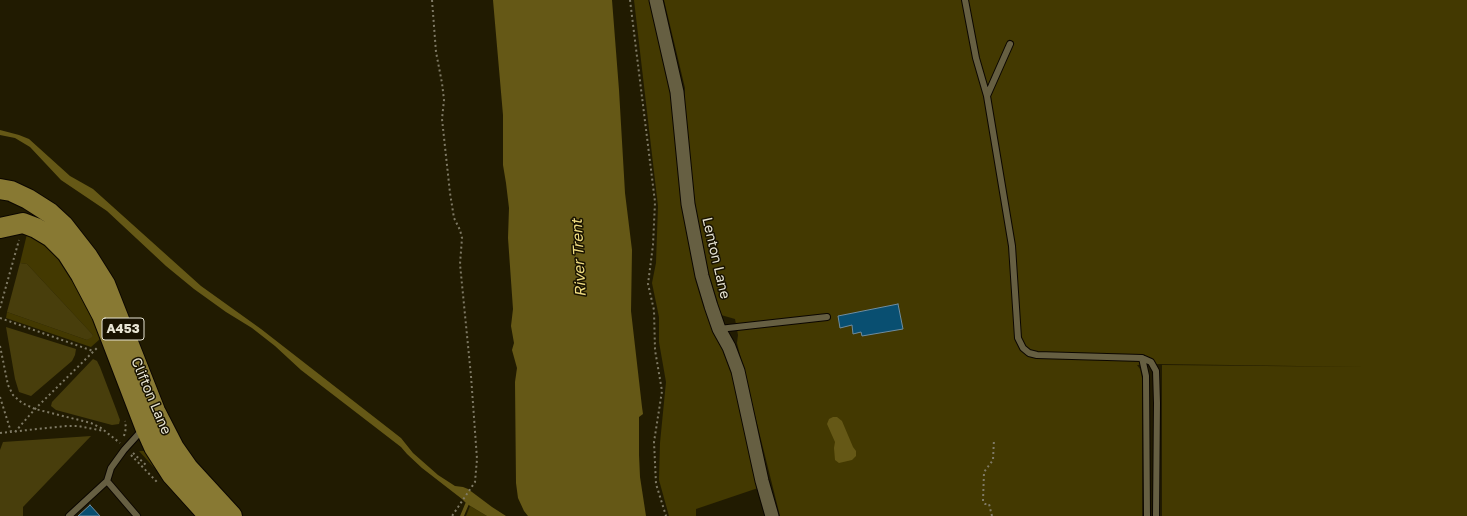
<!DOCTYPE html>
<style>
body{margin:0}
canvas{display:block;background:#211b01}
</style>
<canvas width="1467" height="516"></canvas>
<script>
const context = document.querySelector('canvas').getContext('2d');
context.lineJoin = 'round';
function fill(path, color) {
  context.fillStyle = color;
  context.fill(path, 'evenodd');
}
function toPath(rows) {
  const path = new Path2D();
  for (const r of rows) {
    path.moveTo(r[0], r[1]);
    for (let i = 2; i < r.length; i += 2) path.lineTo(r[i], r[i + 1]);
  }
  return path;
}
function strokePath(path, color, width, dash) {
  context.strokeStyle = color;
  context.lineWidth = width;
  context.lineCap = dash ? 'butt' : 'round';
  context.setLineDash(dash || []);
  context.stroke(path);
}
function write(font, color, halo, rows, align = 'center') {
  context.font = font + ' "Golos Text",sans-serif';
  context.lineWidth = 3;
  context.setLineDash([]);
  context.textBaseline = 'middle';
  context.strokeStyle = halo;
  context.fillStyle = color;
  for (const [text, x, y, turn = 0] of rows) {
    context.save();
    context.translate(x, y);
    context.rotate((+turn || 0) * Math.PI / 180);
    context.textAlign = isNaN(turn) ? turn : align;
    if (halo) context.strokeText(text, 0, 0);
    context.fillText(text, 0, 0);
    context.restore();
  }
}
fill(toPath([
 [634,0,651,0,673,96,685,211,730,365,761,487,696,509,696,516,669,516,659,480,660,443,666,382,659,342,659,317,652,283,656,263,658,206],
 [664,0,1467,0,1467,516,1162,516,1162,365,1367,367,1160,364,1137,365,1140,369,1142,378,1142,516,780,516,737,343,738,335,735,319,721,315,713,294,697,221,684,102,685,88],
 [27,234,38,238,64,259,105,337,100,339,91,347,6,318,7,312,87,340,93,335,27,264,20,263],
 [139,451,149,451,193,507,158,472],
 [470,506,487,516,466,516]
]), '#433901');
fill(toPath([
 [20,263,27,264,93,335,92,337,87,340,7,312],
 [6,327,76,349,75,355,72,361,31,396,19,392,15,379],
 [93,359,97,361,100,367,116,409,120,420,119,424,112,425,56,410,51,406,52,402],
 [91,436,23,507,23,516,0,516,0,450,3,442]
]), '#483e0c');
fill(toPath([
 [493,0,612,0,619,90,625,193,632,250,631,311,642,407,643,414,639,417,639,455,640,477,646,516,528,516,524,511,518,498,516,483,515,382,517,368,512,350,514,343,511,326,513,309,508,238,509,208,506,183,503,165,503,115],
 [0,130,19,135,29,139,70,176,93,189,201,286,261,329,401,438,413,453,438,475,455,486,463,487,468,489,492,507,506,516,487,516,467,504,462,499,422,468,407,454,401,447,301,370,275,346,252,328,226,312,194,289,166,266,107,211,61,180,30,147,15,138,0,135],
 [833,417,837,417,842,421,853,447,856,451,856,456,852,460,839,463,835,460,834,448,835,442,827,424,829,419]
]), '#655816');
strokePath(toPath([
 [462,516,467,504]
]), '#655816', 3.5);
const building = toPath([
 [898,304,903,329,862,336,861,332,853,334,852,325,840,328,838,316,898,304],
 [90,505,100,516,78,516,90,505]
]);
fill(building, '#094f71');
strokePath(building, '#6e8c9f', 1);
const service = toPath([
 [965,0,976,58,987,96],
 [1010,44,987,96,1012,246,1018,338,1023,348,1029,353,1037,355,1142,358,1151,362,1156,371,1157,403,1156,516],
 [719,329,827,317],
 [1142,358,1146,376,1147,516],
 [69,516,107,481],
 [137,516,107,481,111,468,124,450,143,429]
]);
const minor = toPath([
 [656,0,677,92,688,204,702,276,711,306,719,329,729,347,738,371,762,481,772,516]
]);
const primary = toPath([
 [0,189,11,191,28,199,50,213,63,225,88,257,105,284,155,411,174,448,188,468,232,516],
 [0,228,23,223,36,228,51,237,67,253,81,275,102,315,145,427,154,447,172,475,209,516]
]);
strokePath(service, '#0b0600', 8);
strokePath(minor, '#0b0600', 15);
strokePath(primary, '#0b0600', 22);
strokePath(toPath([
 [432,0,436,52,442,83,444,100,442,119,450,193,454,218,460,230,462,238,460,264,471,376,477,459,475,482,452,516],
 [630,0,655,202,653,245,648,284,654,310,655,350,662,391,654,442,656,484,666,516],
 [0,308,19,240],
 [0,318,93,351],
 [0,346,8,385,13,395,22,403,35,409,91,423,101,428,120,443],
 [0,397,11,432],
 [15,432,35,409,98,347],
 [0,433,66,426,78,426,104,431],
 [124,436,126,428,125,421],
 [133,453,146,465],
 [131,455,157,482],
 [992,516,989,504,985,504,983,501,984,472,993,460,994,439]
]), '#7f7a65', 2, [2, 3]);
strokePath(service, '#665f42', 6);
strokePath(minor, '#665f42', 13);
strokePath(primary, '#887933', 20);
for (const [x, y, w] of [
 [123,329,42]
]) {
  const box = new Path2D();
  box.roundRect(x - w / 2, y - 11, w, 22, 3);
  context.fillStyle = '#181200';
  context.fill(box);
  strokePath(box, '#e7e4d3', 1);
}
write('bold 13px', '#e7e4d3', null, [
 ["A453",123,329]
]);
write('14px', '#e7e4d3', '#181200', [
 ["Lenton Lane",716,258,77],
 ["Clifton Lane",151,396,67]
]);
write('italic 15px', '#efdc80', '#181200', [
 ["River Trent",579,258,-93]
]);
</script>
